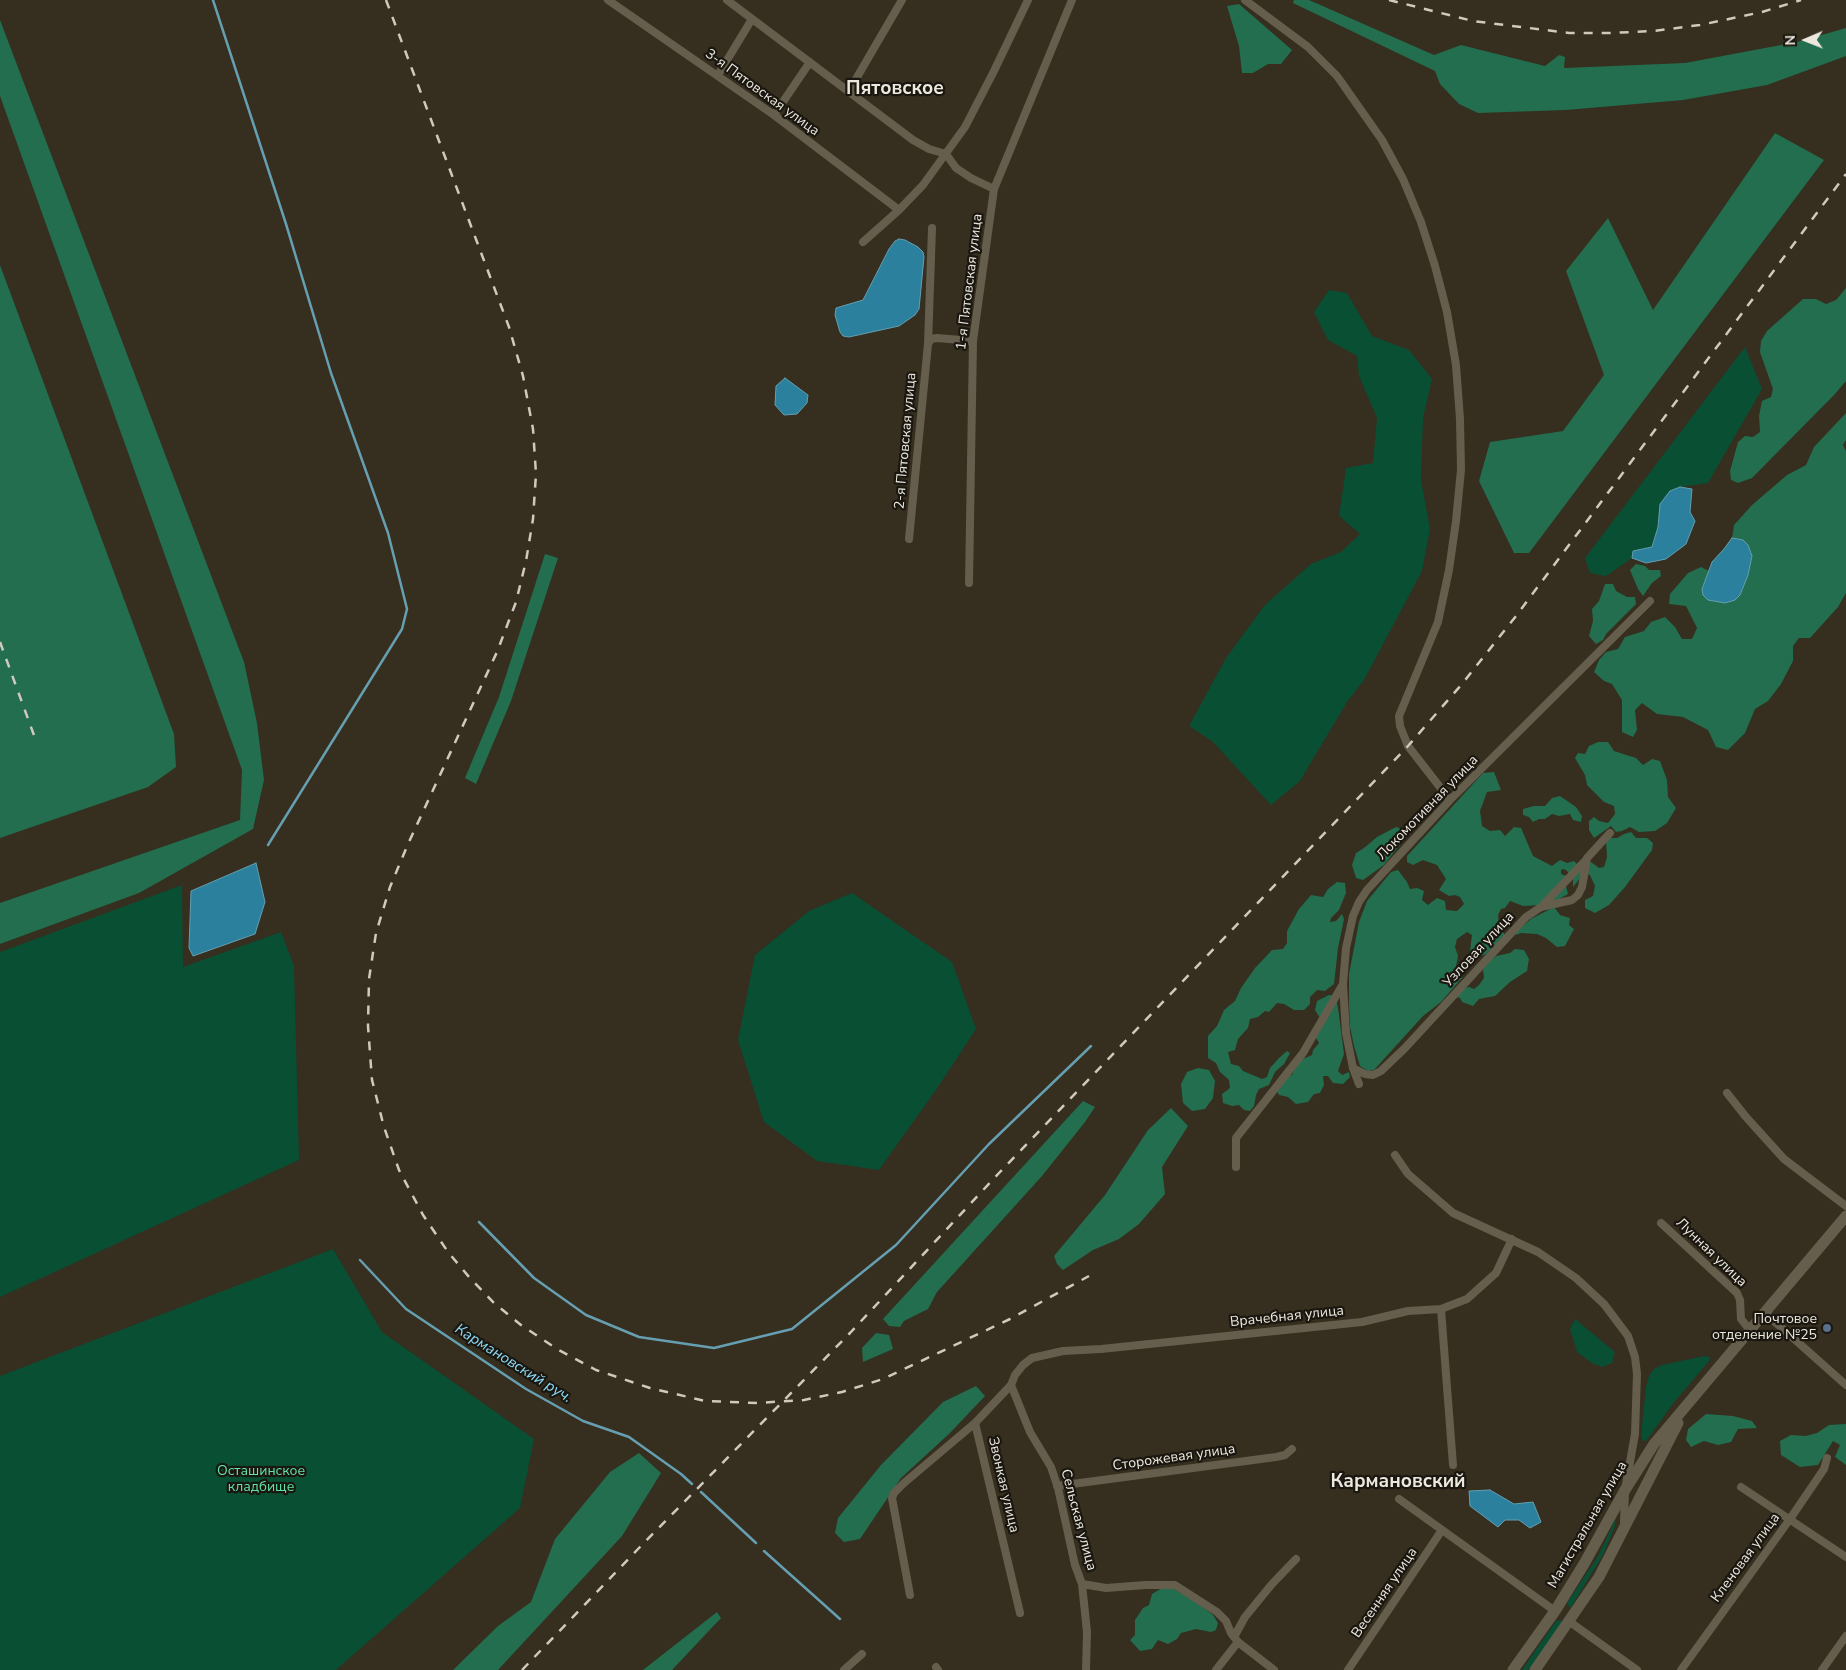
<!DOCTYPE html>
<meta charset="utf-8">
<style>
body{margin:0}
#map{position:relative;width:1846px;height:1670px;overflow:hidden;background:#362e1e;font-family:"Nunito Sans",sans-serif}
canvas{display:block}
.north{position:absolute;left:1781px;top:15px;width:50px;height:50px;-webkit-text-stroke:4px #1a1710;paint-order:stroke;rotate:269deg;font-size:14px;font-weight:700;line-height:20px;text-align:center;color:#ede8de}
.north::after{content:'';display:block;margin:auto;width:18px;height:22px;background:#ede8de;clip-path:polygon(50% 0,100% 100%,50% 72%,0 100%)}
</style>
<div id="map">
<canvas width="1846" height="1670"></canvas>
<div class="north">N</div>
</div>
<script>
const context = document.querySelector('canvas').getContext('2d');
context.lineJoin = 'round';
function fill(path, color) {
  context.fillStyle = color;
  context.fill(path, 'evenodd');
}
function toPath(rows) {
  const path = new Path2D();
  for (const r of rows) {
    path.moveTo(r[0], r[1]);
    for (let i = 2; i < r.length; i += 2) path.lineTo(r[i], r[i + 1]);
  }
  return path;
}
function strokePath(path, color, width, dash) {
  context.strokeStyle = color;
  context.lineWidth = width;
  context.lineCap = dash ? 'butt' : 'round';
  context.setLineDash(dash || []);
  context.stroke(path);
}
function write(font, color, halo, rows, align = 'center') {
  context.font = font + ' "Nunito Sans",sans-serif';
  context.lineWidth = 4.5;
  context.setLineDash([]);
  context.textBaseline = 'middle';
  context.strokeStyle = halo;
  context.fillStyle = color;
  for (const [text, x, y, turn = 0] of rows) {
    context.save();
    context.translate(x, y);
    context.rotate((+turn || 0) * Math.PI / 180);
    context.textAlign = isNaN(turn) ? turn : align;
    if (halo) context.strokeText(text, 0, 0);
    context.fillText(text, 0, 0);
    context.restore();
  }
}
fill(toPath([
 [1329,290,1347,293,1372,336,1409,350,1432,379,1423,418,1421,480,1430,529,1422,571,1364,680,1347,702,1300,781,1271,805,1213,742,1189,726,1226,658,1265,605,1311,564,1341,552,1360,534,1339,516,1346,468,1373,463,1377,418,1359,376,1357,356,1328,340,1314,312],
 [1745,347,1762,389,1708,483,1680,487,1660,504,1658,527,1652,547,1633,551,1632,558,1606,576,1590,573,1585,558],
 [182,885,183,967,281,932,294,966,299,1160,0,1297,0,952],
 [852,893,952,962,976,1029,938,1087,879,1170,817,1161,764,1122,738,1040,755,955,809,911],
 [333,1249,382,1332,534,1439,520,1508,336,1670,0,1670,0,1376],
 [1575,1319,1615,1352,1612,1363,1602,1367,1592,1363,1577,1352,1570,1329],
 [1704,1356,1710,1357,1709,1361,1675,1401,1646,1441,1643,1441,1641,1435,1646,1387,1649,1376,1654,1369,1662,1365],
 [1616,1518,1615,1526,1603,1555,1571,1607,1569,1607,1567,1603,1598,1556],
 [1561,1620,1561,1625,1528,1670,1522,1670,1556,1621]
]), '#094f34');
fill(toPath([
 [1294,0,1309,0,1434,55,1461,45,1545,66,1559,55,1565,57,1564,68,1685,63,1797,42,1846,28,1846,56,1767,85,1683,100,1566,110,1478,113,1459,104,1440,84,1435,71,1293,3],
 [1239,4,1292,50,1281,64,1268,64,1253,73,1242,73,1239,46,1227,6],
 [0,20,244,662,257,723,264,780,253,829,139,893,0,944,0,903,240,820,242,770,0,96],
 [1775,133,1824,160,1529,553,1514,553,1479,481,1490,442,1563,431,1604,375,1566,271,1608,218,1653,310],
 [0,265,174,734,176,767,148,787,0,838],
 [1846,288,1846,381,1834,395,1752,478,1738,483,1731,480,1730,471,1738,442,1745,436,1753,437,1760,432,1759,416,1762,401,1771,397,1773,389,1760,352,1761,341,1767,331,1803,299,1816,299,1826,304,1836,300],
 [1846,413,1846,440,1843,445,1846,451,1846,593,1838,607,1810,638,1799,638,1793,646,1793,661,1781,684,1768,701,1755,709,1745,733,1728,750,1716,747,1708,730,1683,717,1657,714,1642,703,1635,710,1637,730,1633,737,1622,732,1622,700,1612,684,1604,681,1594,672,1599,660,1606,652,1618,649,1625,637,1644,631,1651,622,1665,617,1675,627,1682,639,1692,639,1697,628,1686,606,1669,604,1670,594,1688,573,1701,567,1709,571,1702,589,1748,545,1743,540,1732,538,1734,525,1752,505,1787,475,1806,465,1814,447],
 [545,554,558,558,511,701,476,784,465,778,499,697],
 [1636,564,1645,566,1649,570,1660,570,1661,576,1652,583,1643,596,1638,589,1630,570],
 [1605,584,1613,584,1616,591,1627,597,1635,597,1636,604,1606,634,1603,640,1596,644,1589,636,1593,621,1592,609,1599,601],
 [1598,742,1608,742,1614,751,1636,758,1643,765,1652,759,1660,761,1667,780,1668,797,1676,808,1667,823,1655,831,1639,832,1630,827,1622,831,1616,832,1611,826,1594,838,1589,830,1589,821,1594,817,1599,821,1608,823,1615,814,1614,806,1604,802,1587,785,1585,775,1575,758,1578,753,1585,754,1589,746],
 [1494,772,1501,790,1487,792,1480,811,1482,826,1490,831,1500,830,1505,836,1514,827,1521,828,1533,856,1552,866,1560,860,1567,863,1574,861,1580,867,1591,862,1599,868,1604,867,1607,857,1606,841,1610,838,1617,838,1624,834,1631,832,1636,838,1647,838,1653,843,1652,850,1625,887,1609,905,1595,913,1585,908,1585,900,1593,896,1595,886,1590,875,1584,873,1573,887,1573,878,1566,870,1563,869,1561,870,1561,874,1566,876,1566,886,1568,894,1554,902,1544,905,1523,906,1510,901,1505,908,1501,909,1498,915,1499,925,1505,935,1486,954,1475,959,1470,951,1472,935,1467,932,1457,939,1455,947,1458,956,1456,967,1461,973,1462,978,1441,1002,1423,1016,1374,1070,1368,1071,1360,1066,1354,1046,1350,1027,1349,1005,1349,974,1359,922,1367,901,1391,872,1398,870,1407,882,1410,889,1417,888,1424,891,1422,900,1428,905,1437,898,1445,901,1446,910,1457,911,1464,904,1460,897,1455,895,1449,896,1439,890,1446,879,1437,865,1423,860,1413,865,1407,862,1407,856,1483,773],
 [1560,796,1576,807,1582,816,1581,822,1573,820,1570,814,1559,816,1552,814,1545,819,1539,819,1533,822,1529,817,1523,815,1523,809,1534,806,1545,806,1552,798],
 [1396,827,1405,830,1403,841,1384,865,1363,880,1356,878,1352,865,1356,853,1364,848,1377,837],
 [1337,882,1345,883,1346,893,1339,910,1331,918,1330,922,1336,921,1342,914,1344,919,1338,948,1334,984,1325,991,1317,990,1310,997,1310,1004,1304,1010,1294,1010,1284,1004,1277,1003,1269,1012,1265,1011,1258,1017,1250,1019,1248,1028,1238,1039,1235,1050,1228,1052,1231,1064,1239,1066,1243,1071,1262,1079,1267,1077,1270,1068,1279,1058,1287,1051,1290,1053,1284,1064,1275,1072,1269,1085,1259,1089,1256,1095,1254,1106,1250,1111,1244,1110,1239,1105,1232,1106,1223,1103,1222,1094,1230,1088,1229,1080,1220,1072,1216,1063,1208,1058,1208,1036,1217,1026,1224,1010,1235,1001,1241,988,1255,968,1272,950,1283,949,1287,943,1287,931,1299,909,1311,895,1323,897,1328,889],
 [1554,907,1560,915,1570,918,1569,925,1574,929,1565,946,1557,947,1546,938,1537,934,1521,933,1516,935,1516,932,1531,919],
 [1515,949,1524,950,1529,959,1527,971,1510,982,1495,996,1479,999,1473,1006,1462,1002,1460,998,1456,997,1462,988,1469,987,1474,989,1479,985,1484,978,1483,970,1486,964,1496,956,1510,953],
 [1329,995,1336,996,1339,1015,1344,1054,1338,1071,1342,1075,1349,1072,1350,1077,1343,1084,1333,1083,1328,1076,1323,1076,1324,1085,1320,1093,1314,1094,1308,1102,1296,1104,1288,1097,1279,1095,1276,1089,1282,1078,1292,1075,1298,1061,1312,1055,1313,1050,1319,1043,1314,1034,1320,1018,1315,1010,1317,1001],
 [1198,1068,1209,1070,1215,1081,1213,1098,1205,1109,1192,1111,1183,1103,1181,1084,1187,1072],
 [1083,1101,1095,1107,1085,1122,1042,1176,937,1292,928,1309,904,1321,900,1327,889,1326,883,1319],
 [1171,1108,1188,1126,1162,1167,1165,1194,1139,1224,1119,1239,1093,1250,1063,1270,1057,1264,1054,1256,1105,1195,1148,1130],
 [876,1333,889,1335,893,1349,863,1362,862,1348],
 [976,1386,985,1396,950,1433,901,1478,860,1539,844,1542,835,1533,838,1518,881,1465,943,1402],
 [1706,1414,1733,1416,1752,1421,1757,1428,1738,1429,1731,1442,1718,1445,1704,1441,1691,1447,1686,1440,1688,1429],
 [1846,1424,1846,1465,1835,1457,1840,1445,1833,1441,1818,1465,1800,1467,1781,1455,1780,1441,1791,1435,1806,1436,1817,1433,1829,1425],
 [639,1453,661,1473,622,1536,498,1670,453,1670,498,1626,531,1602,555,1539,610,1472],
 [1162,1588,1174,1589,1199,1604,1213,1615,1218,1623,1216,1630,1211,1632,1196,1629,1181,1633,1177,1639,1168,1644,1158,1640,1152,1649,1140,1651,1130,1640,1135,1635,1135,1620,1143,1608,1149,1605,1152,1594],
 [717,1612,721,1618,672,1670,643,1670]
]), '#226e4e');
const water = toPath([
 [899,239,905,240,918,247,923,252,924,257,919,309,915,315,899,326,849,337,843,336,840,332,835,315,836,308,863,300,889,249,895,241,899,239],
 [785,378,808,395,807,403,797,414,784,415,775,405,776,386,785,378],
 [1680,487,1692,489,1690,512,1695,521,1686,544,1666,559,1646,563,1632,558,1633,551,1652,547,1658,527,1660,504,1670,491,1680,487],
 [1732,538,1743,540,1748,545,1752,556,1748,575,1740,595,1735,600,1725,603,1708,600,1703,595,1702,589,1712,562,1724,549,1732,538],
 [256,863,265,902,255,934,193,956,189,948,191,891,256,863],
 [1490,1490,1514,1504,1533,1502,1541,1522,1530,1528,1519,1520,1505,1520,1498,1527,1470,1506,1469,1491,1490,1490]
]);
fill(water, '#2b809e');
strokePath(water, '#659fb1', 1);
strokePath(toPath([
 [213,0,286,224,331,373,388,533,407,609,402,629,268,845],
 [479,1222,534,1278,586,1315,639,1337,714,1348,792,1329,896,1245,989,1144,1091,1046],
 [360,1260,406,1309,526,1389,583,1421,629,1437,681,1474,692,1484],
 [701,1492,756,1543],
 [764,1551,840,1619]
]), '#659fb1', 2.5);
strokePath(toPath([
 [608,0,774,115,899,210],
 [727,0,913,140,929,149,946,154,956,168,971,178,994,189],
 [1245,0,1308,47,1337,76,1382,140,1403,179,1421,222,1435,266,1447,312,1456,365,1460,419,1461,470,1456,521,1449,570,1438,622,1399,716,1400,726,1408,746,1450,800],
 [718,75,752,19],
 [849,91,902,0],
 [774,115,810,62],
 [863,242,899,210,923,185,965,127,994,71,1028,0],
 [928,344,932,228],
 [909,539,928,344,931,339,937,338,973,341],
 [969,583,973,341,994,189,1072,0],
 [1541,907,1586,860],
 [1353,1068,1365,1074,1373,1075,1381,1071,1405,1048,1526,917,1541,907,1572,900,1578,895,1582,887,1587,858,1610,833],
 [1359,1084,1353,1068,1346,1033,1343,984,1346,948,1353,916,1359,902,1367,890,1450,800,1650,601],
 [1727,1093,1746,1117,1784,1159,1846,1206],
 [1395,1155,1408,1174,1453,1213,1538,1252,1576,1278,1604,1304,1628,1336,1635,1357,1637,1374,1635,1434,1625,1490,1624,1524],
 [1236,1167,1236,1138,1303,1053,1343,984],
 [1661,1223,1737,1293,1740,1300,1741,1319,1750,1330],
 [1441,1309,1453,1465],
 [1765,1313,1846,1385],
 [1011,1385,1030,1432,1051,1467,1058,1488,1075,1565,1082,1584,1087,1632,1086,1670],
 [975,1423,1011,1385,1015,1375,1023,1365,1032,1358,1063,1351,1101,1349,1362,1322,1408,1311,1441,1309,1467,1299,1496,1273,1512,1239],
 [1057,1486,1276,1457,1285,1455,1292,1449],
 [1741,1487,1846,1557],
 [1399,1499,1555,1611],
 [1082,1584,1106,1588,1146,1585,1175,1585,1217,1612,1226,1621,1231,1633,1238,1642,1274,1670],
 [910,1595,892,1498,894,1493,904,1483,975,1423,1020,1613],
 [1570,1622,1637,1670],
 [1234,1637,1245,1617,1272,1584,1296,1559],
 [936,1667,938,1670],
 [844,1670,862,1654],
 [1216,1670,1238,1642],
 [1348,1670,1442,1530],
 [1681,1670,1790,1519,1824,1469,1827,1458],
 [1822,1670,1846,1636]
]), '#665e4d', 8);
strokePath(toPath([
 [1513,1670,1555,1611,1584,1564,1625,1490,1654,1444,1846,1216],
 [1535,1670,1599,1577,1678,1423]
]), '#665e4d', 11);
strokePath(toPath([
 [386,0,509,327,523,376,533,429,536,474,533,519,526,561,516,602,497,652,408,844,390,887,376,933,369,979,368,1026,372,1080,384,1127,399,1170,423,1215,448,1252,469,1277,494,1303,521,1325,557,1349,596,1370,650,1388,705,1401,757,1403,804,1400,842,1392,883,1379,1010,1319,1089,1276],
 [1389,0,1473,21,1569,33,1611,33,1653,31,1700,25,1762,12,1801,0],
 [0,642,35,738],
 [522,1670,638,1549,850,1333,999,1173,1408,746,1462,684,1516,616,1846,174]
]), '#cfc9be', 2.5, [9, 9]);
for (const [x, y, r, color] of [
 [1827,1328,5,"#5c6f8a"]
]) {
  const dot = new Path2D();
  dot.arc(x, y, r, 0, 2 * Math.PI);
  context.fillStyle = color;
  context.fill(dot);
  strokePath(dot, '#1a1710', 2);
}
write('14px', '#ede8de', '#1a1710', [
 ["3-я Пятовская улица",762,93,36],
 ["1-я Пятовская улица",970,282,-83],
 ["2-я Пятовская улица",906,441,-85],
 ["Локомотивная улица",1428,808,-46],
 ["Узловая улица",1479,950,-47],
 ["Лунная улица",1711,1253,44],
 ["Врачебная улица",1287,1317,-6],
 ["Сторожевая улица",1174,1458,-8],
 ["Звонкая улица",1003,1485,77],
 ["Сельская улица",1078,1520,75],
 ["Магистральная улица",1588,1525,-60],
 ["Кленовая улица",1746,1558,-54],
 ["Весенняя улица",1385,1593,-56]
]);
write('14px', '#ede8de', '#1a1710', [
 ["Почтовое",1817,1320],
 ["отделение №25",1817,1336]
], 'right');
write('14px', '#60e3a8', '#1a1710', [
 ["Осташинское",261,1472],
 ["кладбище",261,1488]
]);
write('italic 15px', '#8cd9f7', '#1a1710', [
 ["Кармановский руч.",513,1364,32]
]);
write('bold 19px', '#ede8de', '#1a1710', [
 ["Пятовское",895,89],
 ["Кармановский",1398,1482]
]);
</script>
